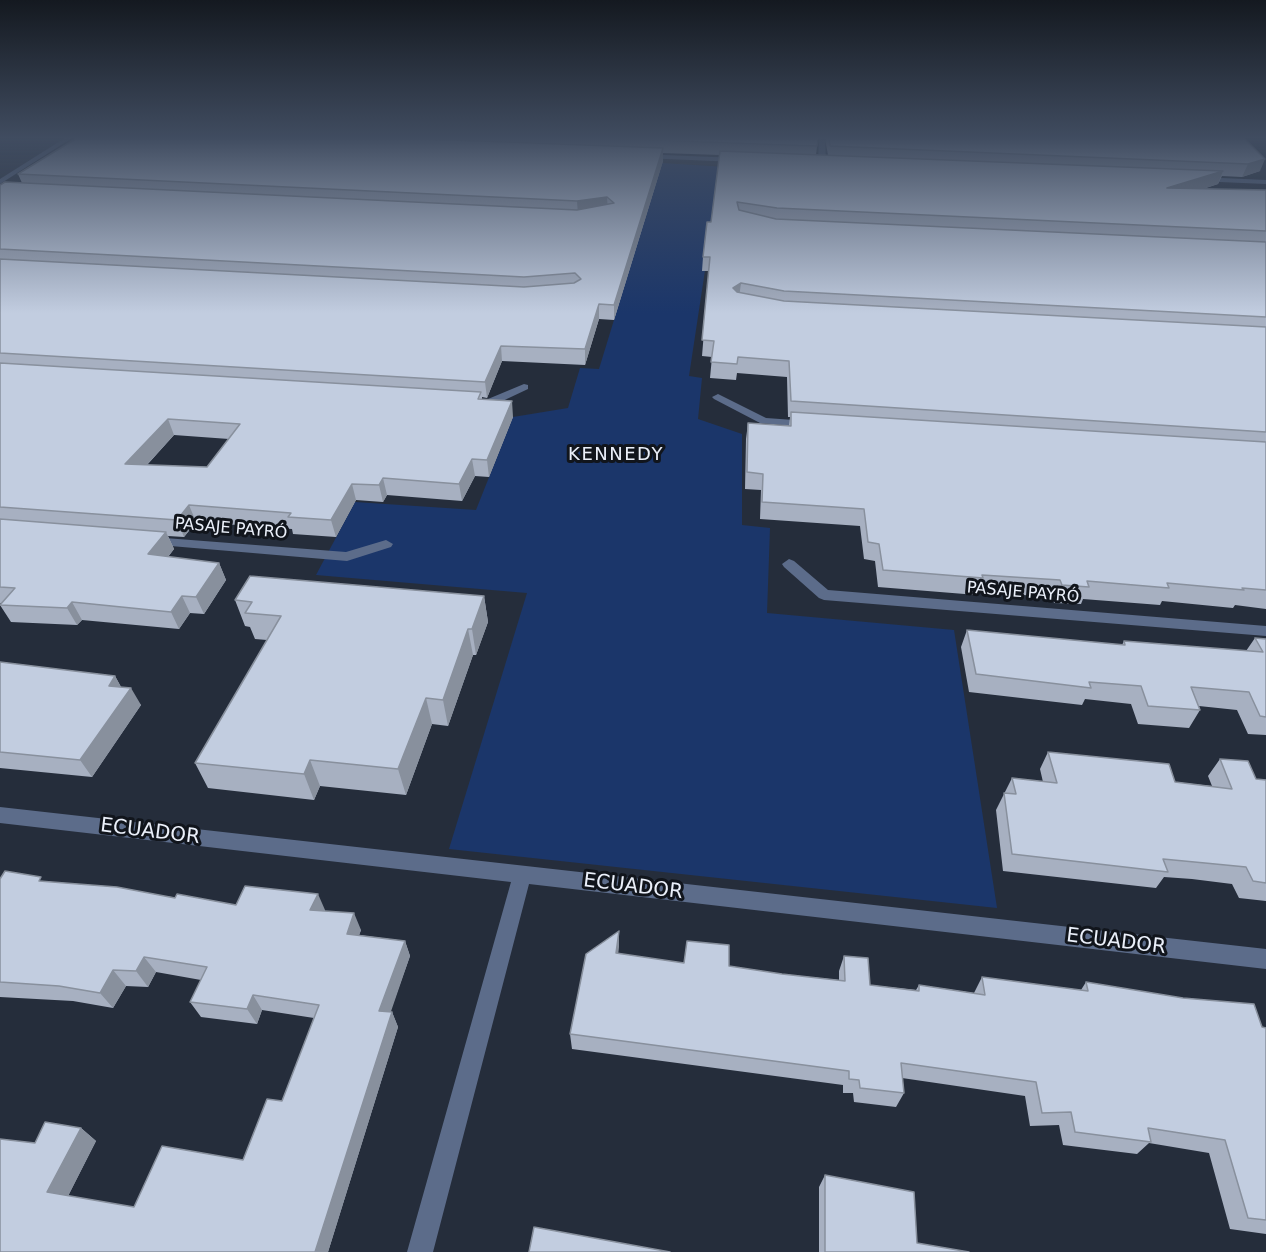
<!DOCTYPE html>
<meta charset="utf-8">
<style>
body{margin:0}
canvas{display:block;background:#252d3b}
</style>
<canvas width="1266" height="1252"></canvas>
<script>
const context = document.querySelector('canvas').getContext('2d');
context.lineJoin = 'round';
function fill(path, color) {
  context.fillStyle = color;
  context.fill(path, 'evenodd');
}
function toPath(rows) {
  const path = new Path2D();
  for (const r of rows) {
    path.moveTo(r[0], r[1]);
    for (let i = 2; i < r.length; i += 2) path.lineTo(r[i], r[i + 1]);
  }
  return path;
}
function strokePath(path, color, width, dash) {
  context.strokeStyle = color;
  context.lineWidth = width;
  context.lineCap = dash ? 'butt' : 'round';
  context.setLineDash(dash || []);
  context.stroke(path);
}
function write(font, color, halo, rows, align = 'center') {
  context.font = font + ' "DejaVu Sans",sans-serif';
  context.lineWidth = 6;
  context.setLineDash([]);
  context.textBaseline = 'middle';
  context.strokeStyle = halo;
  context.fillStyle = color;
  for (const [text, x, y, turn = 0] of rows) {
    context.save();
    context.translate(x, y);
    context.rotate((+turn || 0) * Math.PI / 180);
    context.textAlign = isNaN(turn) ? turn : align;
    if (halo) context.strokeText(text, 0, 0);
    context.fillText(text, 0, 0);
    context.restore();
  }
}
fill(toPath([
 [662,163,726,167,720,171,689,376,702,378,698,419,742,434,742,525,770,528,767,613,954,630,997,908,449,849,527,593,316,575,355,502,476,510,513,417,568,408,580,368,599,369]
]), '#1b366a');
fill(toPath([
 [65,138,72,138,0,184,0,179,65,138],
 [819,138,825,138,826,163,822,165,818,163,819,138],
 [639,154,738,158,742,160,738,162,642,158,639,154],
 [1200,177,1266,180,1266,184,1197,181,1200,177],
 [524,384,528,385,528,389,494,405,477,405,471,402,477,399,488,399,524,384],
 [718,394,766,418,808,421,814,424,808,427,760,423,714,399,712,397,718,394],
 [152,537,346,552,386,540,393,544,391,547,347,561,147,544,145,541,147,538,152,537],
 [789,559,794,561,828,590,1266,626,1266,636,824,600,819,598,784,567,782,564,789,559],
 [0,807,1266,949,1266,969,529,884,433,1252,407,1252,511,882,0,823,0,807]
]), '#5c6c8a');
fill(toPath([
 [77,138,818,138,816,155,828,155,825,138,1244,138,1260,171,1242,177,1222,176,1218,184,1203,189,1266,190,1266,609,1235,605,1233,608,1162,601,1160,605,1083,599,1081,604,1054,603,1053,597,978,592,977,595,878,587,875,561,864,559,860,526,760,519,761,490,745,489,746,439,748,423,789,426,790,417,788,417,787,377,737,373,736,380,710,378,712,357,702,356,709,271,702,271,703,257,711,222,720,155,663,153,663,161,614,320,599,319,585,365,502,361,487,398,482,397,482,399,513,417,489,477,475,476,462,501,387,495,383,502,356,500,336,537,293,534,292,529,196,522,184,537,168,536,174,549,168,557,219,563,226,580,204,614,190,613,179,629,82,620,77,625,11,622,0,605,2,603,0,603,0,185,22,183,18,174],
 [174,435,229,439,207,467,147,465],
 [484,596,488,622,476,655,473,655,448,726,432,724,406,795,320,786,314,800,208,788,195,763,267,640,255,639,250,627,245,626,235,600],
 [967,630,1122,645,1124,641,1246,651,1255,638,1266,639,1266,735,1248,734,1237,710,1199,706,1200,710,1189,728,1138,724,1131,704,1085,699,1082,705,969,692,961,647],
 [0,662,115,676,121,687,141,705,92,777,0,768],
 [1048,752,1175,782,1212,786,1208,776,1220,759,1256,779,1266,780,1266,901,1239,898,1232,884,1192,879,1164,877,1156,888,1003,871,996,810,1012,778,1043,782,1040,769],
 [0,879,44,881,236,905,325,910,325,911,361,930,359,935,405,941,410,956,390,1012,392,1012,398,1027,328,1252,0,1252,35,1143,81,1128,96,1141,68,1196,134,1207,243,1160,282,1101,314,1018,262,1010,257,1024,201,1017,190,1002,201,980,156,972,148,987,126,986,113,1008,73,1001,0,997],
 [619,931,618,954,684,963,729,966,782,974,839,980,839,971,844,956,870,985,916,990,919,985,974,993,982,977,1081,990,1086,982,1266,1028,1266,1234,1230,1229,1209,1153,1149,1143,1137,1154,1063,1145,1059,1125,1030,1126,1025,1096,902,1078,904,1093,896,1107,854,1102,853,1093,843,1093,843,1085,572,1049,570,1034],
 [825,1175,917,1243,969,1252,819,1252,819,1187]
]), '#a7b0c1');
fill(toPath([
 [663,148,663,161,614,320,614,305],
 [1265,159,1260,171,1242,177,1248,164],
 [1223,171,1218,184,1162,202,1167,188],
 [607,197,608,211,578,215,577,201],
 [741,283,739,298,733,288],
 [599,304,599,319,585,365,585,349],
 [501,346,502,361,487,398,485,382],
 [512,401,513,417,489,477,487,460],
 [168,419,174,435,133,480,125,464],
 [472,459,475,476,462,501,459,484],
 [383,478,387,495,383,502,379,485],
 [352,484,356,500,336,537,331,520],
 [189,505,196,522,184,537,177,520],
 [166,532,174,549,156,572,148,554],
 [219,563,226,580,204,614,196,597],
 [182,596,190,613,179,629,171,612],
 [484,596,488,622,476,655,472,629],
 [72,602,82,620,77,625,67,608],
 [468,629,473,655,448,726,443,700],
 [115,676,125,694,109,686],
 [131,688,141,705,92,777,80,760],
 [426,698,432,724,406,795,398,769],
 [310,760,320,786,314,800,304,774],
 [318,894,325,910,318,926,310,910],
 [354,913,361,930,354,950,347,934],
 [619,931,619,947,616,969,616,953],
 [405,941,410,956,386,1026,379,1011],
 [144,957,156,972,148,987,136,971],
 [113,970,126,986,113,1008,100,993],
 [253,995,262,1010,257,1024,247,1009],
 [392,1012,398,1027,328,1252,315,1252],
 [81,1128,96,1141,64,1204,47,1192]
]), '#88909d');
const building = toPath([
 [77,138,400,138,663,148,614,305,599,304,585,349,501,346,485,382,0,353,0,259,524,287,574,283,581,279,575,273,524,277,0,249,0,185,5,182,577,210,614,203,607,197,577,201,18,174,77,138],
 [587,138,818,138,817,146,587,138],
 [829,138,1244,138,1265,159,1248,164,830,146,829,138],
 [720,151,1223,171,1167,188,1266,190,1266,231,777,208,737,202,739,210,776,219,1266,242,1266,317,784,291,741,283,733,288,737,292,784,301,1266,327,1266,432,791,401,789,361,738,357,737,364,711,362,714,341,702,340,710,257,703,257,707,222,711,222,720,151],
 [0,363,481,392,478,399,512,401,487,460,472,459,459,484,383,478,379,485,352,484,331,520,288,517,291,513,189,505,177,520,0,507,0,363],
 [168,419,240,424,207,467,125,464,168,419],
 [791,412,1266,442,1266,590,1242,588,1244,590,1167,583,1169,588,1087,581,1089,587,1062,585,1060,580,982,575,983,578,883,570,879,544,868,542,864,509,762,502,763,474,747,472,748,423,791,426,791,412],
 [0,519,166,532,148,554,219,563,196,597,182,596,171,612,72,602,67,608,0,605,15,588,0,587,0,519],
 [250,576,484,596,472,629,468,629,443,700,426,698,398,769,310,760,304,774,195,763,281,616,245,613,252,602,235,600,250,576],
 [967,630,1125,645,1124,641,1263,652,1255,638,1266,639,1266,717,1260,716,1249,692,1191,687,1200,710,1148,706,1141,686,1089,682,1091,688,976,674,967,630],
 [0,662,115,676,109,686,131,688,80,760,0,752,0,662],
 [1048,752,1169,764,1175,782,1232,789,1220,759,1248,761,1256,779,1266,780,1266,883,1253,881,1246,867,1205,863,1163,859,1168,872,1012,854,1004,793,1016,794,1012,778,1057,783,1048,752],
 [5,871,41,877,39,881,117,887,175,898,177,894,236,905,245,886,318,894,310,910,354,913,347,934,405,941,379,1011,392,1012,315,1252,0,1252,0,1139,35,1143,45,1122,81,1128,47,1192,134,1207,162,1146,243,1160,267,1099,282,1101,319,1005,253,995,247,1009,190,1002,207,967,144,957,136,971,113,970,100,993,59,986,0,982,0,879,5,871],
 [619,931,616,953,684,963,687,941,729,945,729,966,782,974,845,981,844,956,868,958,870,985,919,991,919,985,985,995,982,977,1088,991,1086,982,1183,998,1254,1004,1262,1027,1266,1028,1266,1220,1248,1218,1225,1140,1148,1128,1151,1142,1075,1132,1071,1112,1042,1113,1036,1082,901,1063,904,1093,860,1088,859,1080,849,1079,849,1071,570,1034,586,954,619,931],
 [825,1175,914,1192,917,1243,969,1252,825,1252,825,1175],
 [534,1227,670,1252,529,1252,534,1227]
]);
fill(building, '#c2cde0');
strokePath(building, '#88909d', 1.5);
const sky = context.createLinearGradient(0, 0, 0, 313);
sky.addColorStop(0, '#141920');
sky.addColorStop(0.44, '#404c60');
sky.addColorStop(1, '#404c6000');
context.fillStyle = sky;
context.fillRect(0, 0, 1266, 313);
write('16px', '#ebf0fa', '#11151c', [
 ["PASAJE PAYRÓ",231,529,5],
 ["PASAJE PAYRÓ",1023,593,5]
]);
context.letterSpacing = '1.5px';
write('18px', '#ebf0fa', '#11151c', [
 ["KENNEDY",616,455]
]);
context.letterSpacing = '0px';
write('20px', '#ebf0fa', '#11151c', [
 ["ECUADOR",150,832,7],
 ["ECUADOR",633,887,7],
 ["ECUADOR",1116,942,7]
]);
</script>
